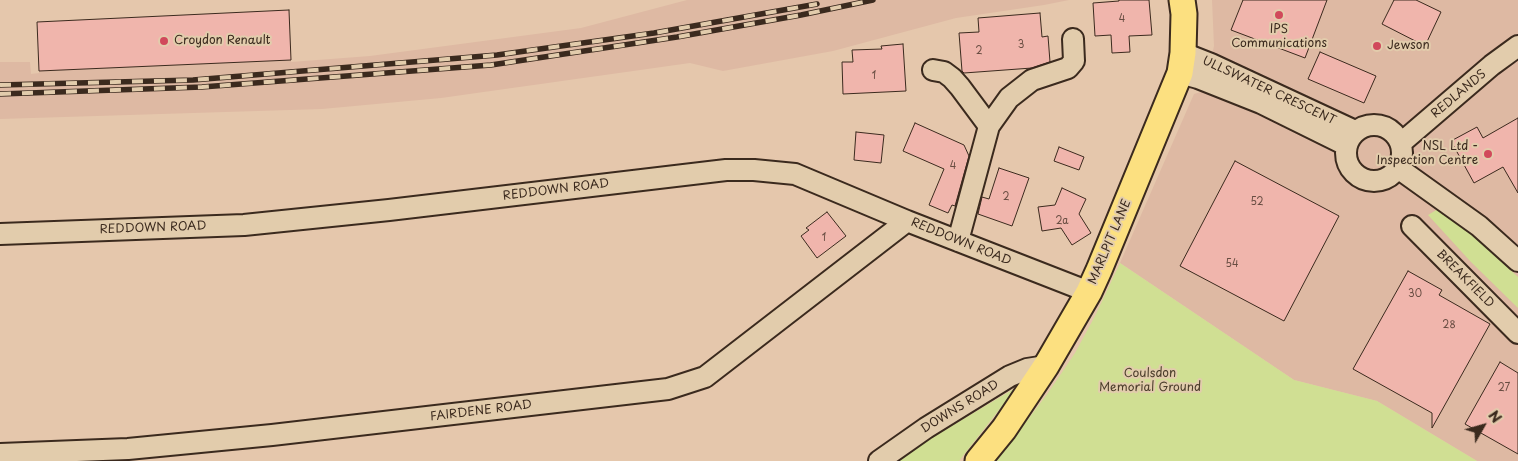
<!DOCTYPE html>
<style>
body{margin:0}
#map{position:relative;width:1518px;height:461px;overflow:hidden;background:#e5c7ac;font-family:"Playpen Sans",sans-serif}
canvas{display:block}
.north{position:absolute;left:1458px;top:401px;width:50px;height:50px;-webkit-text-stroke:4px #e2ccac;paint-order:stroke;rotate:52deg;font-size:14px;font-weight:700;line-height:20px;text-align:center;color:#3b2a1e}
.north::after{content:'';display:block;margin:auto;width:18px;height:22px;background:#3b2a1e;clip-path:polygon(50% 0,100% 100%,50% 72%,0 100%)}
</style>
<div id="map">
<canvas width="1518" height="461"></canvas>
<div class="north">N</div>
</div>
<script>
const context = document.querySelector('canvas').getContext('2d');
context.lineJoin = 'round';
function fill(path, color) {
  context.fillStyle = color;
  context.fill(path, 'evenodd');
}
function toPath(rows) {
  const path = new Path2D();
  for (const r of rows) {
    if (r.length === 3) {
      path.moveTo(r[0] + r[2], r[1]);
      path.arc(r[0], r[1], r[2], 0, 2 * Math.PI);
      continue;
    }
    path.moveTo(r[0], r[1]);
    for (let i = 2; i < r.length; i += 2) path.lineTo(r[i], r[i + 1]);
  }
  return path;
}
function strokePath(path, color, width, dash) {
  context.strokeStyle = color;
  context.lineWidth = width;
  context.lineCap = dash ? 'butt' : 'round';
  context.setLineDash(dash || []);
  context.stroke(path);
}
function write(font, color, halo, rows, align = 'center') {
  context.font = font + ' "Playpen Sans",sans-serif';
  context.lineWidth = 4;
  context.setLineDash([]);
  context.textBaseline = 'middle';
  context.strokeStyle = halo;
  context.fillStyle = color;
  for (const [text, x, y, turn = 0] of rows) {
    context.save();
    context.translate(x, y);
    context.rotate((+turn || 0) * Math.PI / 180);
    context.textAlign = isNaN(turn) ? turn : align;
    if (halo) context.strokeText(text, 0, 0);
    context.fillText(text, 0, 0);
    context.restore();
  }
}
fill(toPath([
 [687,0,1069,0,1044,5,956,18,833,51,723,71,690,63,441,98,322,109,0,119,0,62,30,62,31,74,39,73,39,71,291,60,291,62,370,56,581,28],
 [1212,0,1518,0,1518,461,1477,461,1377,401,1294,380,1120,263,1194,94,1204,91,1214,46]
]), '#deb9a3');
fill(toPath([
 [1438,209,1476,238,1518,277,1518,308,1471,262,1428,215],
 [1120,263,1294,380,1377,401,1477,461,996,461,1048,393,1075,353,1095,316],
 [1017,387,959,461,893,461]
]), '#d0df93');
const building = toPath([
 [1119,0,1149,0,1152,35,1129,36,1130,52,1112,53,1111,35,1095,36,1093,3,1119,1,1119,0],
 [1243,0,1327,0,1305,58,1231,30,1243,0],
 [1394,0,1416,0,1441,12,1425,46,1382,24,1394,0],
 [289,10,291,60,39,71,37,22,289,10],
 [1040,13,1042,37,1048,36,1050,62,1032,68,964,73,962,71,959,33,979,32,978,18,1040,13],
 [903,44,906,91,843,94,842,62,853,62,852,50,882,49,881,46,903,44],
 [1320,52,1376,76,1364,103,1308,79,1320,52],
 [1518,118,1518,193,1503,167,1474,183,1451,141,1477,127,1483,138,1518,118],
 [915,123,964,145,969,156,955,206,952,205,948,213,929,205,944,169,903,151,915,123],
 [856,132,884,135,881,163,854,160,856,132],
 [1059,147,1084,157,1079,170,1054,161,1059,147],
 [1235,161,1339,216,1284,321,1180,266,1235,161],
 [999,168,1029,178,1012,226,978,214,982,197,989,199,999,168],
 [1062,188,1086,199,1079,214,1091,233,1072,245,1061,228,1042,231,1038,207,1055,205,1062,188],
 [827,212,846,236,817,258,801,236,809,230,806,228,827,212],
 [1408,271,1442,290,1439,295,1490,324,1432,428,1432,413,1353,369,1408,271],
 [1500,362,1518,373,1518,454,1465,424,1500,362]
]);
fill(building, '#f0b5ac');
strokePath(building, '#3b2a1e', 1);
const minor = toPath([
 [1183,53,1211,64,1355,131],
 [933,70,944,72,952,78,960,87,989,126],
 [1180,73,1198,78,1261,103,1346,145],
 [1374,153,28],
 [1401,143,1492,65,1518,46],
 [1398,168,1479,226,1518,261],
 [1412,226,1518,333],
 [0,234,244,225,389,210,726,170,754,170,795,174,907,221,1089,292],
 [958,241,989,126,1009,98,1032,80,1068,68,1074,61,1073,39],
 [0,454,128,449,272,435,668,389,705,377,907,221],
 [879,461,926,428,1010,376,1027,369,1046,366]
]);
const major = toPath([
 [978,461,1004,429,1046,366,1089,292,1099,270,1180,73,1183,53,1184,14,1182,0]
]);
strokePath(minor, '#3b2a1e', 24);
strokePath(major, '#3b2a1e', 29);
strokePath(minor, '#e2ccac', 20);
strokePath(major, '#fce080', 25);
const rail = toPath([
 [0,85,193,80,497,55,654,33,817,4],
 [0,94,202,87,491,65,677,37,801,15,873,0]
]);
strokePath(rail, '#3b2a1e', 5.5);
strokePath(rail, '#e2ccac', 4, [11]);
for (const [x, y, r, color] of [
 [1279,15,5,"#d1495b"],
 [164,41,5,"#d1495b"],
 [1377,46,5,"#d1495b"],
 [1488,154,5,"#d1495b"]
]) {
  const dot = new Path2D();
  dot.arc(x, y, r, 0, 2 * Math.PI);
  context.fillStyle = color;
  context.fill(dot);
  strokePath(dot, '#e2ccac', 2);
}
write('10px', '#684d42', null, [
 ["4",1122,19],
 ["3",1021,45],
 ["2",979,51],
 ["1",874,76],
 ["4",953,166],
 ["2",1006,197],
 ["52",1257,202],
 ["2a",1062,221],
 ["1",824,238],
 ["54",1232,264],
 ["30",1415,294],
 ["28",1449,325],
 ["27",1504,388]
]);
write('12px', '#3b2a1e', '#e2ccac', [
 ["IPS",1279,30,"center"],
 ["Communications",1279,44,"center"],
 ["Croydon Renault",174,41],
 ["Jewson",1387,46],
 ["NSL Ltd -",1478,147,"right"],
 ["Inspection Centre",1478,161,"right"]
], 'left');
write('12px', '#3b2a1e', '#e2ccac', [
 ["ULLSWATER CRESCENT",1269,91,25],
 ["REDLANDS",1459,94,-40],
 ["REDDOWN ROAD",556,190,-7],
 ["REDDOWN ROAD",153,228,-2],
 ["REDDOWN ROAD",961,242,22],
 ["MARLPIT LANE",1110,242,-67],
 ["BREAKFIELD",1465,279,45],
 ["DOWNS ROAD",960,407,-32],
 ["FAIRDENE ROAD",481,411,-7]
]);
write('12px', '#4a3c2a', '#e2ccac', [
 ["Coulsdon",1150,374],
 ["Memorial Ground",1150,388]
]);
</script>
